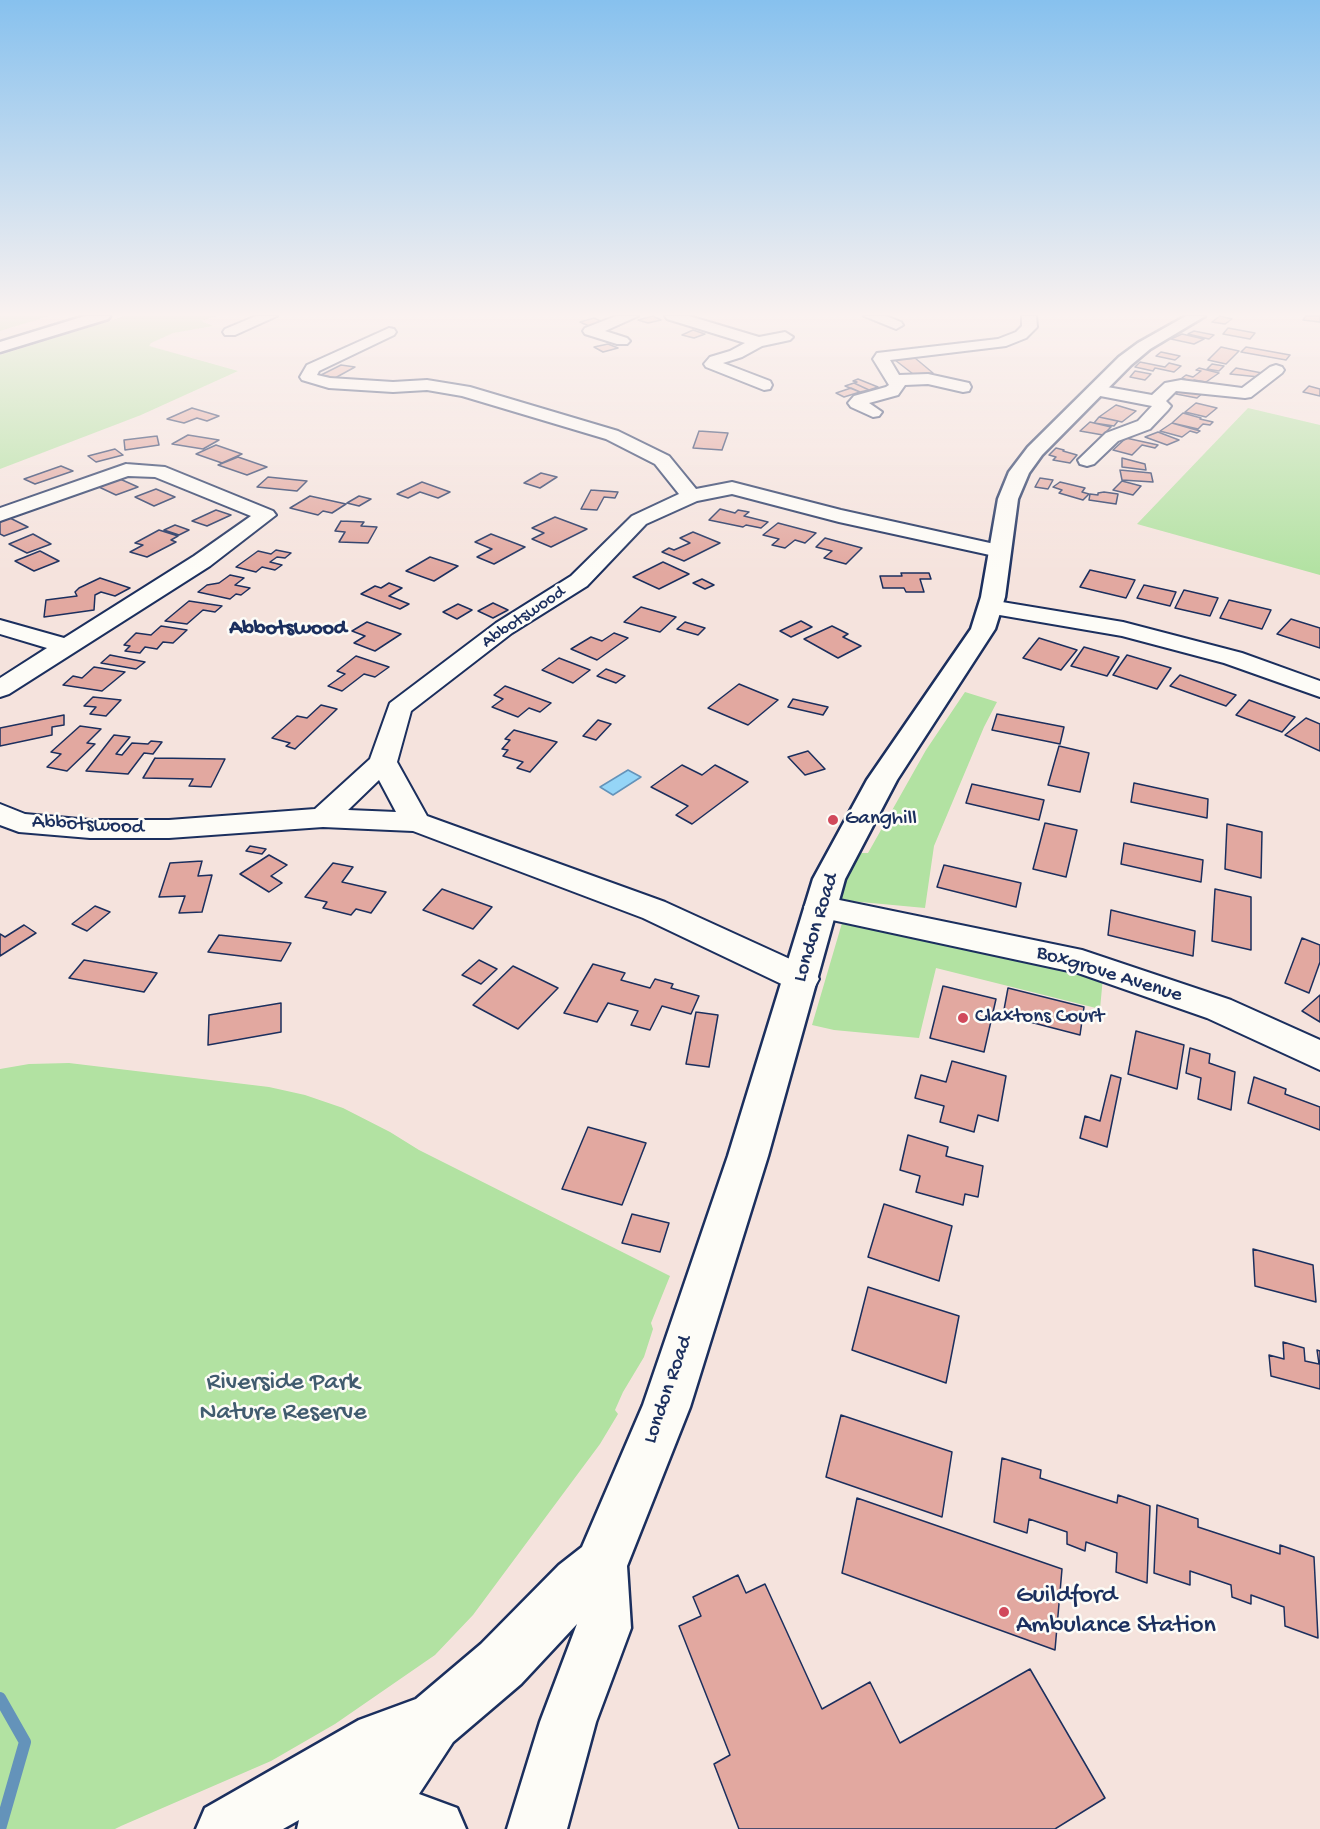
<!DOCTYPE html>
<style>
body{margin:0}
canvas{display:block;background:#f5e3dd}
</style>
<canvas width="1320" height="1829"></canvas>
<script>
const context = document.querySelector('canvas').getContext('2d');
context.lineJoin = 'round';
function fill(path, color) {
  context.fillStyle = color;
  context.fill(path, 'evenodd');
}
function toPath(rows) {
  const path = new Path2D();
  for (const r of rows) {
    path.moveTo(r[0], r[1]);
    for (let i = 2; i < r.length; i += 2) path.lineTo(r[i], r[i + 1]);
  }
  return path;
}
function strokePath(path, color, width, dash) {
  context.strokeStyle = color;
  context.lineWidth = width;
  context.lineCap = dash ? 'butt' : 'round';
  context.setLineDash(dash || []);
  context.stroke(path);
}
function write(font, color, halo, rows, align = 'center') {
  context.font = font + ' "Gochi Hand",sans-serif';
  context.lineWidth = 5;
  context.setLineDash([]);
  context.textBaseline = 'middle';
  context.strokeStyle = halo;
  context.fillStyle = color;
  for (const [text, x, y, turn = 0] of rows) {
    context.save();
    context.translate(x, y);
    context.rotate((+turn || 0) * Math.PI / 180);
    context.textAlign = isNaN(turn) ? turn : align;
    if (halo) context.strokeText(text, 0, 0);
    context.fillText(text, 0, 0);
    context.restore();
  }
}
fill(toPath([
 [0,316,49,316,0,331],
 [125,316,217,316,201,321,213,326,173,333,151,343,149,346,238,371,141,415,0,469,0,355],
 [1248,408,1320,425,1320,575,1137,524],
 [965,692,997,702,984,727,934,846,925,908,839,900,841,853,868,853,926,750],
 [854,922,1103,977,1100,1009,936,968,919,1038,834,1030,812,1025,842,923],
 [69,1063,269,1087,305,1095,343,1108,390,1132,419,1150,670,1276,651,1323,653,1329,644,1357,623,1392,615,1410,618,1414,600,1444,473,1615,435,1655,335,1724,271,1761,121,1826,115,1829,0,1829,0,1069,29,1064]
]), '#b2e2a2');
const water = toPath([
 [628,770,641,777,613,795,600,787,628,770]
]);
fill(water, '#95d5f7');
strokePath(water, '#6493ba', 1.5);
strokePath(toPath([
 [0,1698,25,1742,0,1829]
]), '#6493ba', 12);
const building = toPath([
 [653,316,661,320,648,323,638,320,653,316],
 [1220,316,1232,319,1225,324,1212,322,1220,316],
 [1306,316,1320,316,1320,322,1303,320,1306,316],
 [594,318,603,322,589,326,580,322,594,318],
 [1228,328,1255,333,1250,339,1223,334,1228,328],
 [693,330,705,334,694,338,682,335,693,330],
 [1194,331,1214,335,1209,339,1188,334,1194,331],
 [1182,334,1204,339,1194,344,1171,339,1182,334],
 [608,344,618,348,603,352,594,347,608,344],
 [1221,347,1239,351,1226,364,1208,360,1221,347],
 [1246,347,1290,355,1286,360,1241,352,1246,347],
 [1161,352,1180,356,1175,360,1156,356,1161,352],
 [915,358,933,373,913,374,895,360,915,358],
 [1140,362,1165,367,1169,363,1181,366,1174,372,1155,368,1153,371,1135,367,1140,362],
 [1212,364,1224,366,1219,371,1207,369,1212,364],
 [341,365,355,367,335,378,321,375,341,365],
 [1199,368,1219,373,1206,382,1194,380,1191,382,1182,378,1186,375,1193,377,1201,371,1196,370,1199,368],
 [1236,368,1262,373,1259,377,1230,374,1236,368],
 [1135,371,1151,374,1145,380,1130,377,1135,371],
 [858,379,878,387,869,390,854,383,857,382,853,381,858,379],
 [854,383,869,390,860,392,845,386,854,383],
 [1309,386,1320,389,1320,396,1303,392,1309,386],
 [851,388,860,392,844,397,836,393,851,388],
 [1182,388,1204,392,1197,398,1176,394,1182,388],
 [1196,403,1217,408,1206,417,1185,412,1196,403],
 [1116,405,1136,411,1122,422,1099,417,1116,405],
 [192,408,219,416,207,421,197,418,184,423,167,419,192,408],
 [1183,413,1201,418,1200,419,1213,422,1210,425,1203,424,1198,429,1172,423,1183,413],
 [1099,417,1118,421,1114,426,1094,423,1099,417],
 [1090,422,1094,423,1111,427,1103,435,1080,431,1090,422],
 [1172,423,1200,431,1197,433,1190,431,1182,437,1160,431,1172,423],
 [699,431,728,433,722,450,693,448,699,431],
 [1158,432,1179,440,1167,445,1145,437,1158,432],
 [188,435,219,440,203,449,172,444,188,435],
 [157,436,159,445,125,450,124,440,157,436],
 [1126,438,1158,445,1155,448,1142,445,1132,455,1113,450,1126,438],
 [216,445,242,454,222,463,196,454,216,445],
 [1056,448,1064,450,1063,451,1077,455,1070,463,1053,460,1056,457,1049,455,1056,448],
 [115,449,123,455,96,462,88,456,115,449],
 [238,457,267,467,247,475,218,465,238,457],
 [1122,458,1145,464,1146,470,1122,467,1122,458],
 [61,466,73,471,35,484,24,479,61,466],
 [1120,470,1151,473,1153,482,1122,480,1120,470],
 [541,473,557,477,540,488,524,483,541,473],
 [268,477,307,481,297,491,257,487,268,477],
 [1040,478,1053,480,1048,489,1035,487,1040,478],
 [120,479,138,487,116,495,99,487,120,479],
 [1122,481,1141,486,1133,495,1113,490,1122,481],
 [422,482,450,492,438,498,420,492,408,498,397,494,422,482],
 [1060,482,1085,488,1082,492,1089,494,1083,500,1059,493,1062,490,1053,487,1060,482],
 [156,489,175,497,154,506,135,497,156,489],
 [591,490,618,492,615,498,604,497,597,510,581,509,591,490],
 [1104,492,1118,494,1116,504,1089,500,1090,494,1098,495,1098,493,1104,492],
 [310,496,346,504,332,513,323,511,318,515,290,508,310,496],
 [359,496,371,499,359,506,347,503,359,496],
 [720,509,735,513,738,510,749,512,744,516,768,522,761,528,746,525,743,527,709,520,720,509],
 [216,510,231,515,207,526,192,521,216,510],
 [555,517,587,529,551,547,532,539,544,533,532,528,555,517],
 [10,518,28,527,4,536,0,534,0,522,10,518],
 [341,521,364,522,361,526,377,527,368,543,339,542,345,532,335,531,341,521],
 [778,523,816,533,805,543,795,540,785,548,772,545,779,539,763,535,778,523],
 [175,525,189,530,179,535,164,530,175,525],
 [159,530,178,536,171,540,176,542,147,557,130,552,143,545,135,543,159,530],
 [693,532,720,543,684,561,662,552,669,548,674,550,690,543,680,538,693,532],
 [33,534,51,544,27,553,9,544,33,534],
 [491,534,525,547,494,564,477,557,492,549,475,542,491,534],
 [825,538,862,548,846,564,824,558,832,551,816,547,825,538],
 [276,550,291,553,285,558,277,557,270,562,282,565,275,570,262,567,256,572,236,567,258,551,271,554,276,550],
 [40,551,59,561,34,571,15,561,40,551],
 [430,557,458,566,434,581,406,571,430,557],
 [663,562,689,574,659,589,633,577,663,562],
 [1090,570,1135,580,1126,598,1080,587,1090,570],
 [901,573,929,573,931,579,920,579,924,592,906,592,904,588,883,588,880,576,902,576,901,573],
 [230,575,244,578,235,585,250,588,241,595,236,594,230,599,198,592,207,585,219,583,230,575],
 [100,578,130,588,115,596,101,592,95,595,94,610,44,617,46,600,77,596,75,592,79,588,100,578],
 [702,579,714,585,705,589,693,583,702,579],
 [389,583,402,588,389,596,409,604,400,609,361,594,375,586,381,588,389,583],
 [1144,585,1176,592,1170,606,1137,598,1144,585],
 [1184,590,1218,598,1210,616,1175,608,1184,590],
 [1229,600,1271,610,1262,629,1220,618,1229,600],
 [189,601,222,606,215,612,203,610,187,624,165,621,189,601],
 [493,603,508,610,493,618,478,611,493,603],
 [458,604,472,610,457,619,443,612,458,604],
 [641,607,676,617,660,632,624,622,641,607],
 [1291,619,1320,628,1320,648,1277,634,1291,619],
 [801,621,812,627,791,637,780,631,801,621],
 [367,622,401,634,375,651,354,643,365,636,352,631,367,622],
 [685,622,705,628,698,635,677,629,685,622],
 [161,626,187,630,173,643,163,642,157,649,145,647,140,653,125,651,130,646,124,645,136,633,151,635,161,626],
 [832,626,848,634,843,637,861,646,838,658,804,639,832,626],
 [614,633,628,638,597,660,571,649,591,637,602,641,614,633],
 [1039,638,1077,650,1061,670,1023,658,1039,638],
 [1084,647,1119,657,1107,676,1071,666,1084,647],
 [110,655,145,662,136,669,101,663,110,655],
 [1127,655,1171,668,1157,689,1113,675,1127,655],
 [356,656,389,667,375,677,364,674,342,691,328,686,345,674,337,671,356,656],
 [559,658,590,670,573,683,542,670,559,658],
 [94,667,125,672,102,691,63,685,73,676,82,678,94,667],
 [606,669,625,676,616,683,597,676,606,669],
 [1180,675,1236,695,1226,706,1170,686,1180,675],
 [739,684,778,700,748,725,708,708,739,684],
 [505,686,551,703,540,712,529,708,518,717,492,707,503,699,494,695,505,686],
 [93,697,121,700,106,716,90,714,96,707,84,706,93,697],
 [793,699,828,707,823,715,788,707,793,699],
 [1249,700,1295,717,1282,732,1236,715,1249,700],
 [321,705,337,709,295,749,286,746,290,743,272,738,297,716,307,718,321,705],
 [997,714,1064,727,1060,744,992,730,997,714],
 [64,715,64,725,52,727,52,735,0,746,0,728,64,715],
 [1306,718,1320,724,1320,751,1285,735,1306,718],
 [598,720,611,724,596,740,583,736,598,720],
 [80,726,101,729,87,743,95,744,67,771,47,767,61,754,51,752,80,726],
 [514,730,557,742,530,772,517,768,523,762,503,756,508,750,502,749,510,740,505,739,514,730],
 [114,735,130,737,116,754,122,755,132,743,148,744,151,741,162,742,153,754,144,753,128,774,86,771,114,735],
 [1059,746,1089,753,1080,792,1048,785,1059,746],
 [808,751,825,769,805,775,788,757,808,751],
 [155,758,225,759,211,787,189,786,193,779,143,778,155,758],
 [682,765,702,775,715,765,748,782,692,824,676,815,688,806,651,787,682,765],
 [1134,783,1208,799,1207,818,1131,802,1134,783],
 [972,784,1044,800,1039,820,966,803,972,784],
 [1045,823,1077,830,1066,877,1033,869,1045,823],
 [1227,824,1262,832,1261,878,1225,869,1227,824],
 [1124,843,1203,860,1201,882,1121,864,1124,843],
 [250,846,266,849,262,854,246,851,250,846],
 [269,855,287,865,271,876,282,883,269,892,240,874,269,855],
 [202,861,198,876,212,875,202,912,179,913,185,896,159,897,170,863,202,861],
 [333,863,353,867,342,882,386,892,371,913,356,909,351,915,323,908,327,902,305,897,333,863],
 [944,865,1021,883,1016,907,937,887,944,865],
 [442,889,492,907,473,929,423,910,442,889],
 [1215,889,1251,897,1251,950,1212,941,1215,889],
 [95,906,110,912,87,931,72,924,95,906],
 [1111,910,1195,931,1193,956,1108,935,1111,910],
 [24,925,36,933,0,956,0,934,5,937,24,925],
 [219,935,291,943,281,961,208,952,219,935],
 [1302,938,1320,945,1320,962,1309,993,1285,983,1302,938],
 [84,960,157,973,144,992,69,978,84,960],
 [479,960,497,969,481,984,462,975,479,960],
 [593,964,625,973,621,980,650,988,655,979,673,984,671,988,699,996,691,1014,662,1006,650,1030,631,1025,638,1011,608,1003,597,1022,564,1013,593,964],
 [513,966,558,988,518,1029,473,1005,513,966],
 [943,986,996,999,984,1052,930,1038,943,986],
 [1008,988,1084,1007,1080,1035,1003,1015,1008,988],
 [1320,995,1320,1022,1302,1011,1320,995],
 [281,1003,281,1032,208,1045,209,1015,281,1003],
 [696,1012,718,1015,709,1067,686,1064,696,1012],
 [1136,1031,1184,1045,1177,1089,1128,1074,1136,1031],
 [1190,1048,1210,1054,1209,1063,1235,1072,1231,1110,1198,1099,1201,1078,1186,1073,1190,1048],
 [952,1061,1006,1076,998,1121,978,1115,974,1132,940,1122,944,1106,915,1098,921,1075,946,1082,952,1061],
 [1111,1075,1121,1078,1107,1147,1080,1138,1085,1116,1100,1121,1111,1075],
 [1254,1077,1286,1089,1285,1094,1320,1107,1320,1130,1248,1103,1254,1077],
 [588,1127,646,1143,622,1205,562,1189,588,1127],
 [908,1135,948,1147,946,1156,983,1166,978,1197,965,1194,963,1205,916,1192,920,1176,900,1170,908,1135],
 [884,1204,952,1226,939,1281,868,1257,884,1204],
 [632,1214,669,1223,660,1252,622,1243,632,1214],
 [1253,1249,1313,1265,1316,1302,1255,1286,1253,1249],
 [868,1287,959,1316,946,1383,852,1350,868,1287],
 [1283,1342,1304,1348,1305,1361,1319,1364,1317,1350,1320,1351,1320,1389,1271,1376,1269,1355,1284,1359,1283,1342],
 [841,1415,952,1452,942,1517,826,1477,841,1415],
 [1002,1458,1041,1470,1040,1478,1117,1503,1118,1495,1150,1506,1147,1583,1116,1572,1117,1553,1086,1542,1085,1551,1067,1544,1067,1532,1029,1519,1027,1533,994,1522,1002,1458],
 [857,1498,1062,1569,1055,1650,842,1573,857,1498],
 [1157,1505,1198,1519,1198,1527,1280,1554,1280,1545,1314,1557,1318,1638,1285,1626,1284,1607,1251,1595,1251,1604,1232,1597,1231,1585,1190,1571,1190,1585,1154,1573,1157,1505],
 [738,1575,746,1593,765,1584,822,1709,870,1682,900,1743,1030,1669,1105,1798,1055,1829,739,1829,714,1764,730,1755,679,1626,701,1616,693,1597,738,1575]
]);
fill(building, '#e2a8a0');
strokePath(building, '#1b2f5e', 1.5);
const minor = toPath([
 [256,316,277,316,235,335,225,335,223,332,225,329,256,316],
 [616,316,638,316,605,331,627,338,630,341,627,344,617,344,585,334,583,331,585,328,616,316],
 [665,316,689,316,759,337,785,332,793,337,790,340,762,346,742,357,723,363,770,381,772,385,770,389,764,390,706,367,704,364,710,357,730,351,745,343,667,319,665,316],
 [864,316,886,316,901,322,903,325,896,329,864,316],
 [1022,316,1036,316,1037,327,1026,338,1006,346,890,360,899,375,928,374,969,383,971,387,969,391,963,392,928,384,905,385,898,395,869,403,882,412,879,416,873,417,851,407,848,403,854,396,886,387,889,385,873,359,877,353,998,339,1016,332,1022,326,1022,316],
 [389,328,394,329,396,332,394,335,319,371,317,375,330,378,393,382,427,380,470,387,618,431,669,456,696,489,732,482,841,510,999,545,1006,547,1010,551,1006,555,999,557,839,522,732,494,697,501,646,524,587,586,512,633,411,711,397,762,427,816,665,902,814,970,819,979,814,988,802,991,790,988,643,918,413,831,323,827,169,838,90,838,19,832,0,825,0,804,25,814,90,820,169,820,315,809,370,759,390,703,496,623,571,576,632,516,679,494,655,464,606,439,462,396,427,390,393,392,329,388,302,380,300,377,307,365,389,328],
 [379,780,396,812,348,810,379,780],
 [1276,365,1282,367,1284,370,1282,373,1251,397,1245,398,1176,391,1166,401,1171,406,1168,410,1150,429,1118,441,1094,464,1087,466,1080,464,1078,460,1106,433,1138,421,1152,406,1090,394,1088,390,1090,386,1096,385,1152,395,1165,383,1181,380,1242,388,1270,367,1276,365],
 [126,464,165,467,273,511,276,515,210,566,9,694,0,697,0,678,47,648,0,634,0,620,64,638,194,556,251,516,155,477,128,476,0,521,0,508,126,464],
 [990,600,1123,622,1242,653,1320,681,1320,697,1224,663,1122,636,982,612,979,607,982,602,990,600],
 [820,896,1082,950,1231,1000,1320,1040,1320,1070,1207,1018,1078,973,809,915,804,907,809,899,820,896]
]);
const major = toPath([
 [1186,316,1205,316,1150,349,1131,365,1042,455,1029,473,1018,499,1005,597,995,629,897,780,845,879,768,1156,690,1407,627,1566,631,1628,596,1722,567,1829,507,1829,540,1722,577,1624,521,1684,453,1742,419,1794,457,1808,466,1829,297,1829,299,1820,283,1829,196,1829,205,1808,359,1720,416,1699,481,1644,559,1565,582,1547,643,1405,728,1156,813,879,867,780,971,629,981,597,998,499,1009,472,1028,447,1119,357,1138,343,1186,316]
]);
const highway = toPath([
 [85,316,110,316,108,319,0,352,0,342,85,316]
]);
strokePath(minor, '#1b2f5e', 4);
strokePath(major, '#1b2f5e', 5);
strokePath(highway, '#1b2f5e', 5);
fill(minor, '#fdfcf7');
fill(major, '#fdfcf7');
fill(highway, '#fdfcf7');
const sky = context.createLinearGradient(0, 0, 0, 572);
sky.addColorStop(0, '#87c1ee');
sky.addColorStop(0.55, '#faf2f0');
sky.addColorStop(1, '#faf2f000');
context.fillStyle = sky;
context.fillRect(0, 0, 1320, 572);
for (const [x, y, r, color] of [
 [833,820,6,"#d1495b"],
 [963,1018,6,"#d1495b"],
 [1004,1612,6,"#d1495b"]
]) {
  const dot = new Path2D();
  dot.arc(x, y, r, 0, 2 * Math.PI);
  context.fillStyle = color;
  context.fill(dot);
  strokePath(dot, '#fdfcf7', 2);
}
write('18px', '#1b2f5e', '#fdfcf7', [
 ["Abbotswood",524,618,-34]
]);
write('21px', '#1b2f5e', '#fdfcf7', [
 ["Ganghill",845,820],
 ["Claxtons Court",975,1018]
], 'left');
write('21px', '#1b2f5e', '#fdfcf7', [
 ["Abbotswood",88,826,3],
 ["London Road",817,928,-73],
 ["Boxgrove Avenue",1109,975,17],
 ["London Road",669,1390,-71]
]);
write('bold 22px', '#1b2f5e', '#fdfcf7', [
 ["Abbotswood",288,630]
]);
write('26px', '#415c6f', '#fdfcf7', [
 ["Riverside Park",283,1384],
 ["Nature Reserve",283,1414]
]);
write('26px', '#1b2f5e', '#fdfcf7', [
 ["Guildford",1016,1597],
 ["Ambulance Station",1016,1627]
], 'left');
</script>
